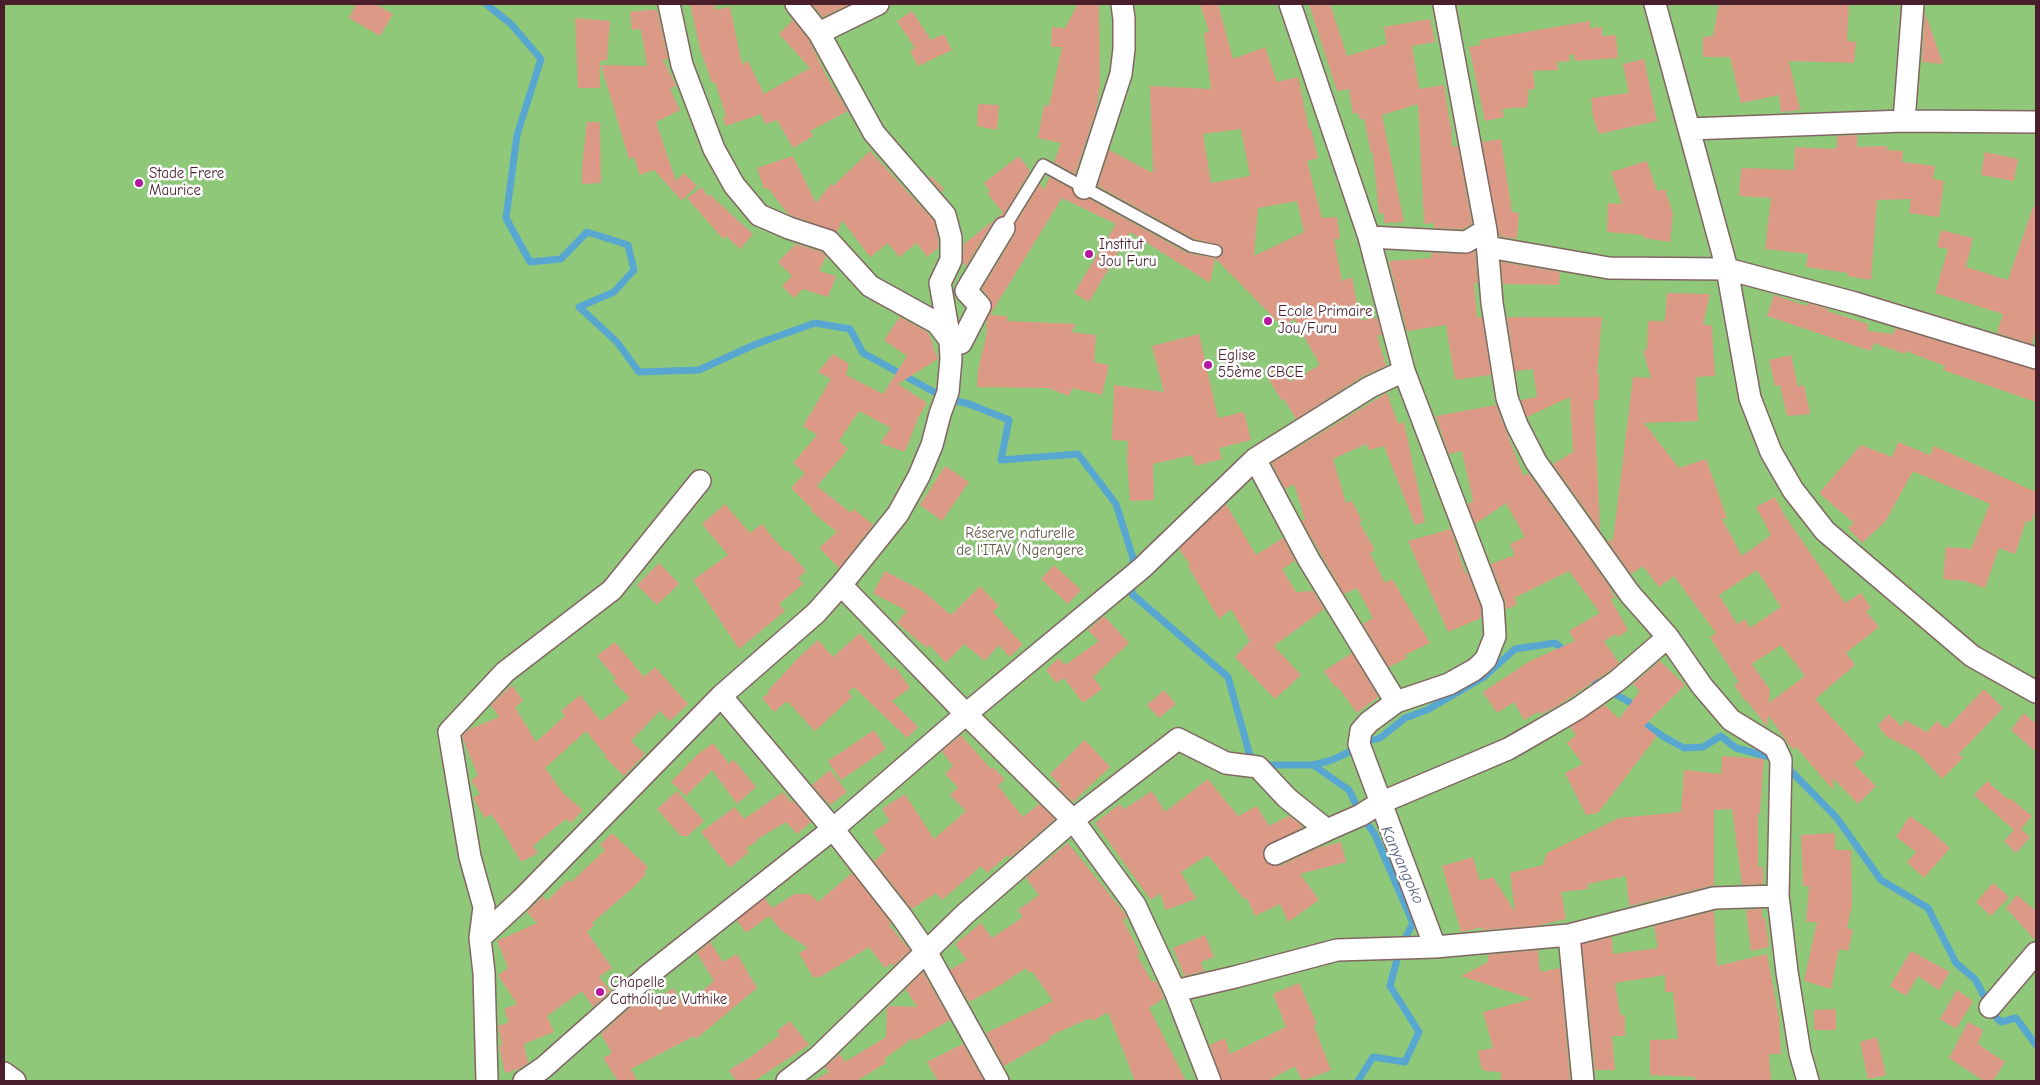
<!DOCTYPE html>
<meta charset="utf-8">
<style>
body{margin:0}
#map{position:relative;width:2040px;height:1085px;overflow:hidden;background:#ebe7cb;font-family:"Comic Neue",sans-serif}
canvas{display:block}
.frame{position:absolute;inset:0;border:5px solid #4a1f2b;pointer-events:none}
</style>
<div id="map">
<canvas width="2040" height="1085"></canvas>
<div class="frame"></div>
</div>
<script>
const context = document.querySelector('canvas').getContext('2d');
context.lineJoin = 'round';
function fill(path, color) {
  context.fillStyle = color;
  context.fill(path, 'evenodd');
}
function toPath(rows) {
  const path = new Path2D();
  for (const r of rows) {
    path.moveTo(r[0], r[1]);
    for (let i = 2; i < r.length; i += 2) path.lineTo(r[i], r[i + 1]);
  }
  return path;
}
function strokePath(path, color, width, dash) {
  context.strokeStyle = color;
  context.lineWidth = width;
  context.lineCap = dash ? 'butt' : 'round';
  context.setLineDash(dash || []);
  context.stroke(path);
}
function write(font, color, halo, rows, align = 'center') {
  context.font = font + ' "Comic Neue",sans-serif';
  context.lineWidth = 5;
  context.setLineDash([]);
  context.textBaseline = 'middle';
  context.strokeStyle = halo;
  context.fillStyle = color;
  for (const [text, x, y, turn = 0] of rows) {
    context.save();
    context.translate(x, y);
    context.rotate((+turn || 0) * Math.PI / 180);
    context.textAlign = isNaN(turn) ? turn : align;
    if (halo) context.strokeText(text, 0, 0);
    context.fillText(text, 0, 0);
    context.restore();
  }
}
fill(toPath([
 [4,4,2036,4,2036,1081,4,1081]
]), '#90c87a');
strokePath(toPath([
 [486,4,511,24,541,59,517,135,506,218,530,262,561,259,587,232,628,245,634,270,614,292,579,307,617,342,639,372,699,370,756,344,815,323,850,329,863,353,945,398,969,404,1009,420,1001,460,1078,454,1116,504,1133,558,1132,570],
 [1132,581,1132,594,1228,677,1252,763],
 [1589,674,1598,685,1633,704,1636,708],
 [1641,717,1644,723,1664,737,1684,748,1703,747,1721,736,1736,748,1777,759],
 [1263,765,1313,765,1349,790,1361,815,1374,833,1413,923,1400,948,1390,986,1419,1032,1405,1062,1373,1057,1358,1081],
 [1313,765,1332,760,1347,753,1359,744,1380,738,1405,718,1427,710,1484,677,1515,649,1555,643,1567,653],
 [1785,765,1836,817,1881,880,1928,908,1956,963,1975,979,1990,1007,1990,1011,2001,1022,2016,1018,2036,1045]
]), '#57a7d1', 7);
fill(toPath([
 [356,4,375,4,393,14,380,36,349,18],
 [690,4,714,4,715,10,730,7,742,64,748,61,764,94,810,68,779,34,793,20,809,40,826,76,848,111,810,131,813,136,793,148,777,120,765,124,761,114,726,126,723,118,726,116,715,82,712,83,700,49],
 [812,4,850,4,823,17],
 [1078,4,1099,4,1100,86,1096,110,1075,174,1054,162,1061,143,1038,138,1044,105,1049,106,1062,47,1051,47,1052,27,1065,28],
 [1200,4,1218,4,1233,59,1265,47,1277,82,1298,77,1309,129,1311,129,1318,158,1307,161,1322,218,1337,217,1340,239,1334,239,1342,281,1352,277,1360,320,1377,318,1382,335,1377,335,1386,366,1363,376,1296,419,1284,399,1282,401,1266,375,1280,366,1290,382,1320,365,1294,318,1284,328,1215,258,1221,256,1223,253,1221,245,1194,239,1098,186,1109,150,1153,173,1150,86,1211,89,1204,33,1209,32],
 [1241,129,1250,176,1211,183,1203,134],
 [1297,201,1304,232,1254,256,1258,208],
 [1309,4,1330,4,1347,56,1387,44,1384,27,1430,19,1435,42,1412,46,1419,89,1444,85,1450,125,1451,125,1452,147,1458,146,1472,224,1463,229,1434,228,1434,223,1424,224,1418,104,1382,115,1404,222,1384,223,1384,213,1379,214,1373,153,1371,153,1364,118,1360,120,1358,113,1353,114,1349,89,1337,91],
 [1719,4,1849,4,1847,41,1856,42,1854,63,1789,61,1800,110,1781,112,1779,95,1741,103,1730,57,1703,57,1703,37,1713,36],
 [647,10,657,10,668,59,663,60,676,85,670,89,680,110,656,122,676,181,684,173,697,186,682,200,683,202,654,170,640,175,634,157,629,159,601,65,647,66,641,29,632,30,630,12],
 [912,11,931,40,944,34,952,50,918,66,910,51,915,48,897,21],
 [1925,13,1943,64,1922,62],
 [575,18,610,21,607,60,600,61,600,88,578,88],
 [1590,21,1590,28,1602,27,1602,36,1616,35,1618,58,1575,61,1573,54,1569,55,1570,61,1557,62,1558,70,1533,71,1535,89,1529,89,1527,107,1502,109,1504,117,1485,121,1469,47,1480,45,1480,40],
 [1644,59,1657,121,1599,134,1593,117,1591,98,1629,93,1623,64],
 [978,104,999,105,997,130,977,126],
 [587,122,600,122,601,183,582,184,582,167],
 [1857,135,1857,147,1887,146,1887,150,1903,151,1902,162,1935,166,1933,179,1944,181,1939,217,1909,213,1911,199,1877,200,1871,280,1847,276,1848,273,1806,267,1808,254,1765,249,1771,198,1739,196,1741,168,1794,170,1795,147,1834,149,1837,147,1837,136],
 [1501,139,1512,212,1519,213,1517,239,1499,236,1482,142],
 [870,151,934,221,938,240,938,248,927,257,917,243,899,257,888,243,870,257,842,220,837,232,788,214,768,188,764,189,757,168,793,156,816,203,831,184,833,186],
 [1985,152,2018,159,2014,181,1981,175],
 [1019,156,1030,171,1003,216,993,222,966,266,963,263,964,244,1003,213,987,193,990,191,984,183],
 [1647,161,1657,191,1665,189,1673,214,1670,242,1643,238,1644,235,1607,232,1608,203,1622,204,1611,172],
 [931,176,944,189,942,192,929,178],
 [1049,177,1072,189,1074,196,1080,200,1089,199,1187,253,1215,258,1210,283,1130,232,1089,302,1074,293,1116,224,1062,198,990,315,1007,316,1007,321,1076,324,1071,332,1096,335,1094,362,1109,365,1102,395,1072,388,1069,396,1048,388,977,387,978,370,986,337,987,319,992,305,989,297,982,289,1015,234,1015,224,1040,184,1044,190],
 [702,187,707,196,709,194,753,234,740,249,726,236,723,239,687,198],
 [2033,207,2036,208,2036,329,2032,344,1997,333,2003,314,1935,293,1948,249,1937,247,1941,230,1973,238,1966,267,2008,280],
 [796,244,822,252,826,256,819,271,836,276,828,297,803,289,794,298,782,286,792,276,778,262],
 [1475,251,1478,283,1474,283,1477,317,1482,317,1491,375,1455,380,1446,325,1407,331,1389,261,1431,258,1432,253,1465,254],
 [1501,262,1560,272,1559,285,1503,284],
 [1667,293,1710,294,1703,324,1712,326,1715,376,1696,377,1698,421,1644,423,1679,468,1706,459,1727,518,1722,519,1742,556,1771,535,1756,507,1775,497,1785,516,1845,603,1861,593,1871,608,1866,611,1879,627,1846,653,1855,665,1815,699,1865,754,1854,764,1876,786,1858,804,1833,778,1833,790,1796,747,1793,750,1768,715,1767,727,1747,701,1746,702,1734,685,1739,682,1710,637,1716,633,1674,576,1659,587,1643,566,1631,574,1607,540,1613,541,1633,377,1651,378,1643,351,1647,349,1648,321,1665,321],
 [1757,570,1781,607,1750,628,1745,619,1737,624,1719,595],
 [1781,645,1805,676,1769,703,1770,690,1752,664],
 [1774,295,1807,306,1808,303,1828,309,1827,311,1868,324,1868,331,1894,334,1895,328,2036,370,2036,402,1943,370,1945,366,1906,351,1905,354,1874,343,1871,351,1767,316],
 [900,317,927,332,933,343,932,344,938,359,898,384,927,403,918,418,905,452,880,443,891,428,859,411,839,441,848,449,817,486,851,513,854,509,873,525,839,568,819,548,837,532,811,511,812,509,791,488,805,473,793,463,817,435,803,426,831,379,818,372,833,354,849,364,846,375,883,394,907,356,884,340],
 [1507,317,1602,317,1597,374,1599,374,1599,400,1594,400,1600,530,1553,464,1573,452,1570,397,1527,417,1521,400,1537,397,1533,369,1515,371],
 [1199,334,1218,418,1244,412,1251,440,1219,448,1222,459,1195,466,1192,455,1153,464,1154,500,1130,501,1127,460,1128,441,1112,440,1114,385,1164,392,1152,346],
 [1791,355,1798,387,1804,385,1810,414,1787,416,1780,385,1775,386,1769,360],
 [1387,393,1398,424,1404,422,1425,522,1415,525,1384,446,1369,450,1366,444,1333,459,1346,503,1352,501,1362,521,1359,522,1375,550,1370,553,1385,583,1392,579,1430,643,1405,655,1407,658,1389,667,1363,624,1373,618,1357,588,1344,594,1302,521,1305,520,1294,484,1285,489,1272,463],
 [1496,405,1523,475,1529,474,1611,589,1610,590,1615,597,1611,600,1628,630,1618,637,1616,634,1604,641,1619,663,1612,669,1556,707,1540,714,1538,712,1524,720,1514,702,1497,713,1483,692,1530,661,1575,641,1569,631,1600,613,1569,571,1514,598,1517,605,1506,609,1505,601,1491,564,1515,555,1510,544,1525,537,1506,503,1475,524,1468,504,1473,501,1462,451,1449,454,1436,416],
 [1898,442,1930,455,1934,446,2036,492,2036,509,2031,522,2026,521,2015,554,1999,548,1985,588,1965,581,1943,579,1946,547,1971,549,1990,504,1913,471,1885,522,1862,543,1848,528,1854,523,1819,493,1861,445,1892,457],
 [945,466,969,482,942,521,920,505],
 [725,504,750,533,762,524,772,537,786,552,788,550,806,571,798,578,803,584,779,604,785,611,739,649,693,580,728,555,702,524],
 [1226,504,1256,555,1283,538,1295,561,1282,569,1296,592,1313,591,1324,609,1274,646,1301,675,1275,699,1235,657,1250,641,1231,609,1219,619,1188,566,1190,564,1179,549],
 [1451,529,1465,573,1467,572,1481,608,1481,618,1448,632,1408,541],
 [659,563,679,584,657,605,637,585],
 [1054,565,1081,590,1068,604,1041,579],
 [885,571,923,591,951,615,980,586,999,606,993,612,1023,645,1009,657,999,645,985,661,964,644,946,663,929,645,927,648,897,623,907,611,873,593],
 [1104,616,1129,643,1093,677,1102,689,1083,703,1064,678,1056,683,1046,670,1059,658,1065,665,1099,641,1088,630],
 [860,633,892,670,895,666,910,688,892,701,918,727,907,738,854,687,848,692,852,697,815,731,787,701,774,712,762,698,769,693,768,691,799,657,818,640,833,657],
 [615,642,644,677,655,667,688,704,670,721,660,711,631,741,645,754,624,776,605,757,606,756,586,731,545,768,563,793,583,810,571,823,566,819,533,846,538,853,521,862,501,828,491,814,485,818,473,798,480,794,471,780,478,776,462,736,468,730,499,717,491,705,512,685,523,701,515,707,536,742,565,716,561,711,580,695,601,721,630,698,613,681,616,679,597,656],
 [1352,653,1378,697,1357,713,1337,686,1335,687,1324,671],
 [1660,661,1685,685,1644,726,1657,736,1598,813,1586,815,1565,773,1583,764,1567,743,1576,735,1570,727,1605,705,1619,719,1640,691,1633,684],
 [1984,689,2003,708,1958,755,1964,757,1942,779,1917,752,1886,736,1878,725,1889,714,1902,727,1905,720,1927,732,1937,721,1946,729],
 [1164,690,1176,704,1159,718,1147,705],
 [2024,713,2036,724,2036,752,2011,730],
 [874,730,886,749,841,780,828,761],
 [961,735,991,769,993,767,1005,779,998,786,1023,817,1039,804,1055,819,1010,858,1008,855,987,873,981,866,942,900,936,893,912,909,874,861,886,850,873,832,890,821,882,809,905,794,934,839,966,811,950,795,958,787,945,774,953,766,942,751],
 [1085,740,1110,767,1073,802,1058,788,1061,786,1050,774],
 [713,743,729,764,734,760,756,787,737,804,712,770,686,796,671,782,697,755],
 [1722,756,1764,759,1760,814,1758,814,1758,867,1763,867,1763,884,1742,885,1732,809,1714,810,1714,885,1629,906,1626,876,1587,884,1588,889,1561,892,1566,919,1535,926,1482,930,1482,927,1461,932,1442,866,1473,857,1480,881,1493,877,1515,912,1510,873,1543,865,1547,853,1619,818,1681,812,1684,770,1721,774],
 [830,770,847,792,830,805,812,785],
 [1208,779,1238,816,1257,806,1269,826,1289,816,1300,824,1302,828,1265,846,1263,852,1264,859,1268,864,1280,866,1318,848,1341,842,1346,862,1300,874,1319,900,1288,922,1280,904,1255,916,1247,898,1245,900,1208,855,1181,872,1196,899,1166,910,1160,893,1151,900,1095,823,1120,804,1124,809,1152,791,1165,812],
 [1987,781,2009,800,2010,798,2032,816,2021,829,2030,837,2016,853,2004,841,2014,830,1974,795],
 [677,791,704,821,688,836,681,836,657,809],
 [783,792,791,802,793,801,811,822,797,834,786,822,756,840,757,841,746,848,749,852,730,868,701,832,735,807,744,819],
 [1910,816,1932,832,1950,848,1924,878,1907,862,1916,852,1896,837],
 [612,833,648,867,644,872,646,874,635,886,592,923,594,925,587,932,612,968,599,977,611,991,593,1007,582,991,547,1016,554,1032,524,1044,528,1063,519,1069,505,1073,499,1046,502,1045,498,1026,509,1022,504,1009,517,1004,498,975,508,968,497,941,537,923,527,912,543,896,547,901,568,880,571,882,605,850,600,845],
 [1835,833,1835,850,1851,850,1852,906,1847,928,1853,930,1848,951,1839,949,1831,989,1804,981,1817,922,1806,922,1809,886,1803,886,1801,835],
 [1068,843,1125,914,1127,917,1123,920,1140,953,1137,955,1152,982,1156,981,1164,998,1149,1008,1186,1081,1135,1081,1108,1012,1092,1021,1090,1018,1050,1036,1051,1039,1004,1066,986,1033,1053,1001,1032,971,1029,973,1026,968,999,986,969,1002,950,970,967,960,955,944,981,923,992,938,1023,917,1018,910,1039,895,1026,878],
 [852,873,891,923,889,925,910,950,894,966,892,963,885,968,869,947,820,977,813,977,799,953,808,948,782,931,769,916,746,933,737,920,765,898,772,908,795,894,810,894,818,902],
 [1993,883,2009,897,1991,916,1976,902],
 [2017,895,2036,911,2036,941,2006,908],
 [1762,909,1762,918,1765,918,1769,947,1751,951,1746,910],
 [1714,911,1717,966,1767,954,1779,1018,1781,1054,1769,1054,1771,1081,1695,1081,1695,1077,1650,1075,1650,1040,1678,1039,1673,992,1665,992,1665,975,1615,983,1620,1015,1625,1015,1625,1036,1612,1036,1615,1070,1595,1070,1582,944,1612,937,1613,954,1658,948,1654,926],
 [1205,935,1214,957,1201,962,1204,971,1184,976,1173,948],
 [710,942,723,962,737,954,757,988,696,1039,694,1036,631,1069,637,1081,618,1081,603,1058,612,1053,601,1034,643,996,648,1005,673,988,684,1006,714,981,697,953],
 [1538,950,1540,972,1560,968,1570,1081,1501,1081,1501,1072,1485,1071,1481,1067,1478,1051,1493,1048,1483,1012,1532,999,1461,976,1488,962,1488,955],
 [1911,951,1950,972,1939,990,1918,976,1906,996,1890,986],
 [923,972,950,1020,914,1041,913,1038,884,1059,886,1063,858,1080,859,1081,813,1081,829,1072,825,1067,840,1054,845,1062,886,1037,887,1008,889,1006,917,1007,906,989],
 [1299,983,1317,1024,1314,1026,1331,1070,1302,1081,1295,1066,1268,1081,1222,1081,1210,1045,1225,1038,1230,1054,1286,1027,1273,994],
 [1957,990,1973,1001,1956,1029,1940,1019],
 [1836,1009,1836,1030,1814,1030,1814,1010],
 [790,1021,809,1045,754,1081,736,1081,729,1070,749,1058,780,1035,777,1031],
 [1968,1022,1983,1030,1978,1044,2005,1062,1993,1081,1984,1081,1949,1058],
 [1877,1037,1886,1075,1868,1079,1860,1042],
 [963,1044,984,1081,938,1081,927,1062]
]), '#dc9a86');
const lane = toPath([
 [1004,228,1043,165,1191,246,1216,251]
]);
const street = toPath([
 [669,4,682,65,714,149,734,185,759,215,789,228,829,241,870,286,937,323,950,340,961,343,980,306,966,291,1004,228],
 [1290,4,1369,237,1404,371,1493,605,1495,636,1486,659,1480,665,1474,670,1449,684,1396,702,1369,722,1361,731,1359,744,1435,947],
 [1444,4,1486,230,1492,303,1507,398,1517,425,1536,462,1630,594,1668,637,1702,686,1731,720,1775,747,1781,760,1778,896,1787,972,1800,1053,1808,1081],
 [1655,4,1727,269,1750,398,1771,452,1793,490,1825,531,1972,656,2036,692],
 [819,33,878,4],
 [1904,121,1913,4],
 [1689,129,1904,121,2036,122],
 [1084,188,1121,74,1124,49,1124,19,1122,4],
 [1369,237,1466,242,1486,230,1488,247,1609,268,1727,269,1855,303,2036,358],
 [1255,459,1309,560,1396,702],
 [841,585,966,714,1073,820,1135,905,1175,991,1210,1081],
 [721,696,833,829,902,917,927,953,998,1081],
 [1327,830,1361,815,1380,803,1508,749,1529,737,1577,709,1617,681,1668,637],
 [1569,935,1583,1081],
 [480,938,522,899,721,696,816,613,841,585,898,514,919,476,932,445,940,414,948,392,951,359,950,340,940,283,951,260,951,238,945,215,874,133,819,33,796,4],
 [1175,991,1235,977,1337,950,1435,947,1569,935,1714,898,1778,896],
 [1990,1007,2036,953],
 [4,1073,15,1081],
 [487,1081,484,973,480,938,484,907,470,857,449,732,505,672,612,590,700,481],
 [524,1081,543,1068,647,976,833,829,966,714,1142,568,1255,459,1370,387,1404,371],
 [787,1081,818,1057,965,914,1073,820,1178,739,1226,763,1258,767,1287,798,1327,830,1275,854]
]);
strokePath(lane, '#826563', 14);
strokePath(street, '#826563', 24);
strokePath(lane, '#fff', 11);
strokePath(street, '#fff', 21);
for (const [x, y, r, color] of [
 [139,183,5,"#b5179e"],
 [1089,254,5,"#b5179e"],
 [1268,321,5,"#b5179e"],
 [1208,365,5,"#b5179e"],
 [600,992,5,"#b5179e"]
]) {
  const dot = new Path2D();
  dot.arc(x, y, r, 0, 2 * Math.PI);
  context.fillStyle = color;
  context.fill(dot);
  strokePath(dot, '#fff', 2);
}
write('15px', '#4a1f2b', '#fff', [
 ["Stade Frere",149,174],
 ["Maurice",149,191],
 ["Institut",1099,245],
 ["Jou Furu",1099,262],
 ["Ecole Primaire",1278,312],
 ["Jou/Furu",1278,329],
 ["Eglise",1218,356],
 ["55ème CBCE",1218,373],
 ["Chapelle",610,983],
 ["Catholique Vuthike",610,1000]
], 'left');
write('15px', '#625a47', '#fff', [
 ["Réserve naturelle",1020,534],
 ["de l'ITAV (Ngengere",1020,551]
]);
write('italic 16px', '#505c76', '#fff', [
 ["Kanyangoko",1402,865,66]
]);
</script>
